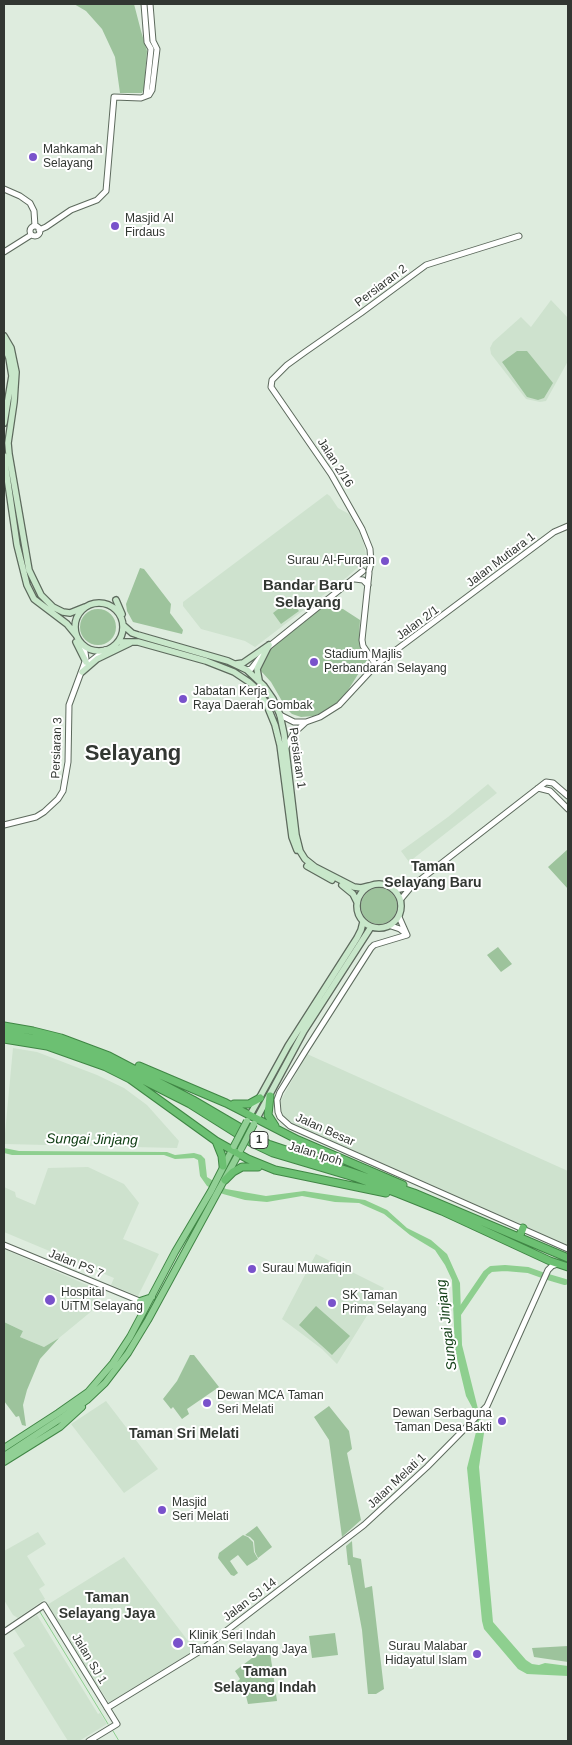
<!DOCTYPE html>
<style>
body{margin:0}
#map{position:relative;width:572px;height:1745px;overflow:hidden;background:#deecde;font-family:Helvetica,sans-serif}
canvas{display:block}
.frame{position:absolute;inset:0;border:5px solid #323732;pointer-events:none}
</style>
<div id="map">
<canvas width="572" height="1745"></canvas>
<div class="frame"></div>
</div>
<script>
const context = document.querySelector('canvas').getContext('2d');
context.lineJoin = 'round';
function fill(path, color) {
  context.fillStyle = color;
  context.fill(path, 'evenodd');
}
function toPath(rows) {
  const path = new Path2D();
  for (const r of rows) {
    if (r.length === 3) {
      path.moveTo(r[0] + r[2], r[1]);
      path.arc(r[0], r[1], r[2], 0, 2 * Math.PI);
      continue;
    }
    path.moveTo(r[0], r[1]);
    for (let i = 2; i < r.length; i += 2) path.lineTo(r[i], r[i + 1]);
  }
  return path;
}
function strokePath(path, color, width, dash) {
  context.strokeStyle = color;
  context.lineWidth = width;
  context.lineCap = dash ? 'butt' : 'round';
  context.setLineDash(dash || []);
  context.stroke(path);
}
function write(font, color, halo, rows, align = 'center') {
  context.font = font + ' Helvetica,sans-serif';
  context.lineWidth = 4;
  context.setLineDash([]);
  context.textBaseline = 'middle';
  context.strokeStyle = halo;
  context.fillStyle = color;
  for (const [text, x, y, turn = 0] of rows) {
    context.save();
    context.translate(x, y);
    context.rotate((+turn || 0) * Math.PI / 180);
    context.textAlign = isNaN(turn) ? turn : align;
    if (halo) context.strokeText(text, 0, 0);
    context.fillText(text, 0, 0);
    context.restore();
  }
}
fill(toPath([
 [551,300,568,318,568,361,546,401,540,402,526,399,491,354,490,348,493,342,521,317,531,327],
 [327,494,330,496,338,508,349,514,362,536,367,559,347,577,255,647,245,641,201,629,183,606,183,602],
 [488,784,497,793,409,862,401,851,448,817],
 [13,1048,37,1052,97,1075,124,1088,147,1105,179,1141,177,1148,4,1144],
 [307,1054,568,1171,568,1245,292,1123,284,1118,282,1113,280,1107,281,1100],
 [88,1167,124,1184,139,1203,123,1239,159,1254,138,1296,111,1285,114,1278,4,1232,4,1187,15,1192,16,1197,35,1205,48,1168],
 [4,1249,101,1291,93,1310,59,1338,44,1347,20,1337,23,1331,4,1322],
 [316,1254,384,1288,337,1364,322,1349,282,1319],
 [106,1401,158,1469,124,1493,71,1424],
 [38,1532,46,1544,27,1556,45,1585,39,1589,45,1599,18,1618,13,1615,4,1600,4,1551],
 [124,1557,195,1650,109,1703,47,1605],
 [37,1615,98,1714,100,1713,107,1724,79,1741,68,1741,13,1653,25,1646,14,1629]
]), '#cee2ce');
fill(toPath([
 [74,4,134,4,141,31,147,51,144,88,142,93,120,93,115,57,102,29,86,11],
 [517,351,527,351,553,383,544,398,538,400,527,397,502,362],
 [140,568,144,569,171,604,170,613,183,630,182,634,133,622,127,611,126,604],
 [290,600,299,611,281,624,273,613],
 [324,607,343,609,360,620,359,639,360,649,362,652,361,654,367,660,345,695,333,706,326,711,314,716,301,717,292,714,286,708,271,682,261,671,260,667,269,650,280,639,310,616],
 [98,627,18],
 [568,849,568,889,548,867],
 [379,906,18],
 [498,947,512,964,501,972,487,955],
 [316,1306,350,1336,332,1355,299,1325],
 [4,1322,23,1331,20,1337,44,1347,59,1338,40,1359,27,1390,23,1405,26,1426,22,1425,19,1416,16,1417,4,1401],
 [190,1355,194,1355,219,1387,187,1409,189,1414,182,1419,173,1407,171,1409,163,1399,177,1381],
 [329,1406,349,1431,352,1449,347,1453,361,1520,342,1537,329,1440,314,1417],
 [257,1526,272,1547,258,1558,255,1552,254,1541,250,1537,245,1535],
 [243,1535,248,1537,253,1542,254,1552,258,1559,247,1566,238,1555,230,1561,238,1573,234,1576,231,1575,218,1558,219,1553],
 [352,1541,353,1557,361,1559,365,1588,372,1586,384,1689,376,1694,368,1694,362,1630,350,1565,348,1565,346,1546],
 [335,1633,338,1655,312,1658,309,1636],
 [269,1645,277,1701,248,1704,246,1696,242,1696,236,1683,240,1679,235,1671],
 [568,1646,568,1662,534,1657,532,1648]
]), '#9dc39c');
fill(toPath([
 [4,1148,19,1151,167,1152,175,1155,194,1153,201,1155,205,1159,207,1177,226,1189,266,1196,304,1191,365,1200,387,1210,407,1228,431,1240,447,1254,460,1283,462,1345,484,1433,479,1467,493,1622,526,1660,532,1664,539,1665,545,1663,568,1666,568,1676,527,1674,518,1669,484,1629,482,1621,467,1468,477,1428,473,1409,466,1396,455,1350,452,1280,445,1265,435,1250,410,1235,384,1214,359,1203,335,1202,302,1196,267,1202,245,1200,223,1194,207,1186,200,1176,198,1160,194,1158,175,1159,164,1155,12,1155,4,1153]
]), '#8ecf8f');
strokePath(toPath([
 [40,1612,108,1724],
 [113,1731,119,1741]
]), '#8ecf8f', 1);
strokePath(toPath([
 [548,1277,565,1282],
 [458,1314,486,1273,491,1269,505,1268,528,1270,542,1275]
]), '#8ecf8f', 6);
const tertiary = toPath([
 [144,4,147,42,151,49,146,96],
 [4,189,20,196,30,203,34,211,35,226],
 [35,231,5],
 [39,230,46,227,71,210,97,200,106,191,114,97,141,98,149,95,152,90,157,49,153,41,150,4],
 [4,252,31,235],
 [369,571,371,563,370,549,362,529,331,474,271,387,272,380,287,365,305,352,361,313,426,265,519,236],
 [369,573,362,640,363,646,376,665],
 [355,579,363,580,368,585],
 [267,648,363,571],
 [86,665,105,650],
 [247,670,251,669,262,655],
 [280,715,294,722,306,722],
 [286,747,294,733,306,722,320,717,339,705,376,665,554,532,568,526],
 [538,788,550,791,568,809],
 [4,825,36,817,44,812,58,799,63,791,68,762,69,705,86,659,85,652,82,645],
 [395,890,411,887],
 [401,899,411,887,546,782,553,783,568,796],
 [399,917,407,935],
 [391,926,400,929,405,933],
 [407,935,374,945,371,948,306,1050,280,1092,277,1100,278,1112,280,1117,290,1126,568,1249],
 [4,1245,142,1302],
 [4,1632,44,1605,117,1724,89,1741],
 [107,1708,200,1651,364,1525,427,1467,487,1406,548,1270,552,1266,558,1264]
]);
const secondary = toPath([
 [4,336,11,348,16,372,14,402,8,443,9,454,29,570,41,595,53,607,63,612,70,613,85,607],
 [4,344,9,358,12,376,4,423],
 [4,456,17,545,27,585,34,599,67,624,76,635],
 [116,600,122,614],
 [99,627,24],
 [123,625,132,633,138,635,228,661,247,670,264,686,273,699,280,715,284,734,296,835,300,851,305,859,315,867,354,887,361,888,369,886],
 [76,642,86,662],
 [118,642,138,642,206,661,234,672,249,682,258,690,266,703,275,725,280,745,292,837,297,850],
 [236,664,243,663,269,645],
 [82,672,97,659,130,643],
 [259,680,257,669,269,645],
 [307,866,332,880],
 [379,906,22],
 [342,885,353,894,357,902],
 [250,1115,288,1046,357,938,361,930,363,922],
 [257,1118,304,1031,371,927]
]);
const primary = toPath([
 [140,1301,152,1297],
 [4,1448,58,1413,88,1392,113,1363,130,1337,175,1252,211,1191,234,1146],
 [4,1456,63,1417,87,1400,105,1383,128,1353,148,1320,240,1151],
 [4,1462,60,1427,82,1407]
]);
const trunk = toPath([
 [4,1026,33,1031,61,1038,109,1056,193,1100,268,1144,414,1193,568,1258],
 [4,1033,47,1041,80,1051,107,1062,190,1104,252,1143,273,1153,357,1178,397,1193,442,1211,550,1261,568,1267],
 [4,1039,47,1046,109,1068],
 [139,1066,226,1103,298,1140,403,1185],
 [106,1067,130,1079,216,1141,248,1159,275,1170,386,1193],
 [270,1096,268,1115,275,1126],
 [234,1104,249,1104,260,1098],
 [216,1141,222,1156,223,1166],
 [225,1180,233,1172,242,1167,258,1167],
 [519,1237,523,1228]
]);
strokePath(tertiary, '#5d6a5d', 7);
strokePath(secondary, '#5d6a5d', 8);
strokePath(primary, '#408645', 8);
strokePath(trunk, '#408645', 9);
strokePath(tertiary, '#fff', 5);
strokePath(secondary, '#c8e7ca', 5.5);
strokePath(primary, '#91d095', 6);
strokePath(trunk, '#6cc072', 7);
const primaryBridge = toPath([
 [234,1146,247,1121],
 [241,1149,254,1124]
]);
strokePath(primaryBridge, '#408645', 8, []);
strokePath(primaryBridge, '#91d095', 6);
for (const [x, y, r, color] of [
 [33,157,5,"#7952cb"],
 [115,226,5,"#7952cb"],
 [385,561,5,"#7952cb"],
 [314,662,5,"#7952cb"],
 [183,699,5,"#7952cb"],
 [252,1269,5,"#7952cb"],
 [50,1300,6,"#7952cb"],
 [332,1303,5,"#7952cb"],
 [207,1403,5,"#7952cb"],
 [502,1421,5,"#7952cb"],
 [162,1510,5,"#7952cb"],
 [178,1643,6,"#7952cb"],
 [477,1654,5,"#7952cb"]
]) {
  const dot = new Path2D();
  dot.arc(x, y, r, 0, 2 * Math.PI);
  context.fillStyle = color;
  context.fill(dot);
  strokePath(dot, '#fff', 2);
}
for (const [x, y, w] of [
 [259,1140,18]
]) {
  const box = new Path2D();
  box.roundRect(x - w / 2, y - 8.5, w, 17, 4);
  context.fillStyle = '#fff';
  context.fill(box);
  strokePath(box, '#323732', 1);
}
write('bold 11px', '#323732', null, [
 ["1",259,1140]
]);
write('12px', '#323732', '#fff', [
 ["Mahkamah",43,150],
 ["Selayang",43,164],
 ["Masjid Al",125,219],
 ["Firdaus",125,233],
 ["Surau Al-Furqan",375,561,"right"],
 ["Stadium Majlis",324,655],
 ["Perbandaran Selayang",324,669],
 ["Jabatan Kerja",193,692],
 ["Raya Daerah Gombak",193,706],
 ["Surau Muwafiqin",262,1269],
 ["Hospital",61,1293],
 ["UiTM Selayang",61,1307],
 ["SK Taman",342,1296],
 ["Prima Selayang",342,1310],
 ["Dewan MCA Taman",217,1396],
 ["Seri Melati",217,1410],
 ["Dewan Serbaguna",492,1414,"right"],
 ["Taman Desa Bakti",492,1428,"right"],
 ["Masjid",172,1503],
 ["Seri Melati",172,1517],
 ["Klinik Seri Indah",189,1636],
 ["Taman Selayang Jaya",189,1650],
 ["Surau Malabar",467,1647,"right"],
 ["Hidayatul Islam",467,1661,"right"]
], 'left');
write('12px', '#323732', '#fff', [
 ["Persiaran 2",381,286,-37],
 ["Jalan 2/16",335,463,57],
 ["Jalan Mutiara 1",501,560,-37],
 ["Jalan 2/1",418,623,-36],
 ["Persiaran 3",57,748,-88],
 ["Persiaran 1",297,758,82],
 ["Jalan Besar",325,1130,24],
 ["Jalan Ipoh",315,1154,17],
 ["Jalan PS 7",76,1264,22],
 ["Jalan Melati 1",397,1481,-43],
 ["Jalan SJ 14",250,1600,-37],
 ["Jalan SJ 1",89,1659,59]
]);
write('bold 14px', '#323732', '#fff', [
 ["Taman",433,867],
 ["Selayang Baru",433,883],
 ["Taman Sri Melati",184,1434],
 ["Taman",107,1598],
 ["Selayang Jaya",107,1614],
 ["Taman",265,1672],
 ["Selayang Indah",265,1688]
]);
write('italic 14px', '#134017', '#fff', [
 ["Sungai Jinjang",92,1140,1],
 ["Sungai Jinjang",447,1325,-97]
]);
write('bold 15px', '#323732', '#fff', [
 ["Bandar Baru",308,586],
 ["Selayang",308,603]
]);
write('bold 22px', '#323732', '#fff', [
 ["Selayang",133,754]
]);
</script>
